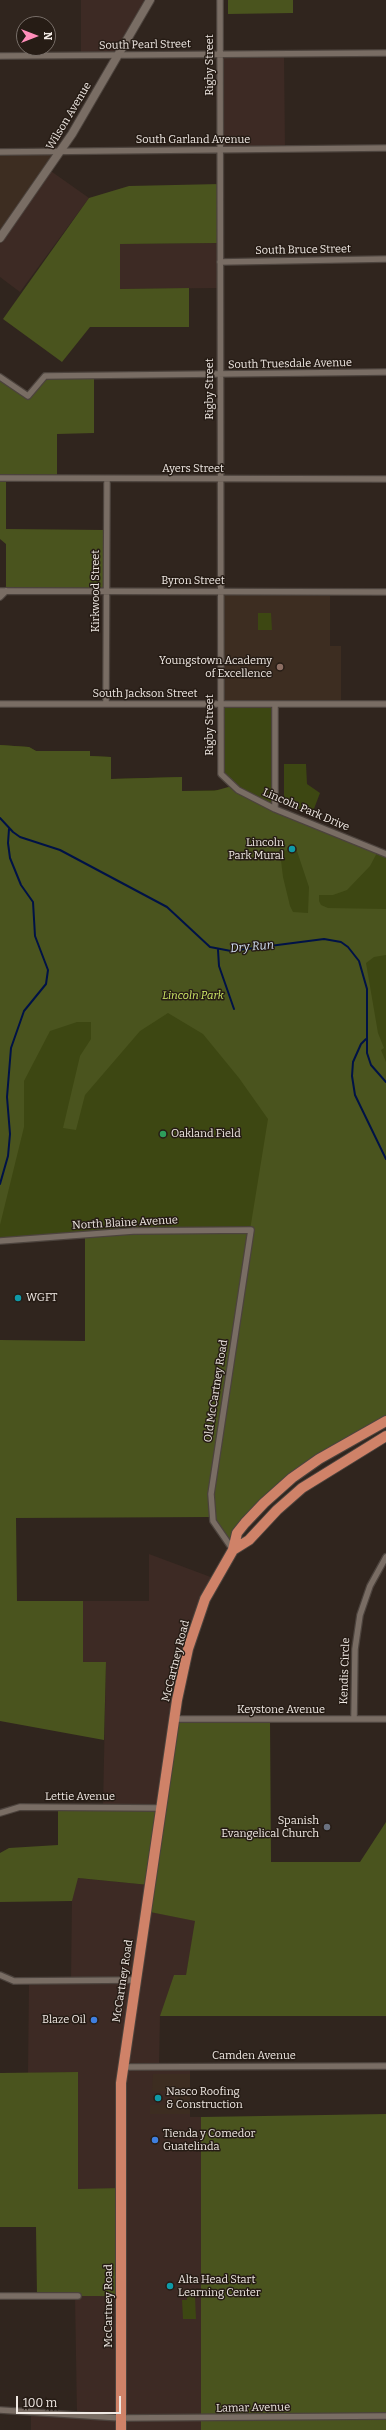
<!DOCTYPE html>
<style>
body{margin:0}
#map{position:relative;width:386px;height:2430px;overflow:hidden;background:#30251e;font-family:Bitter,serif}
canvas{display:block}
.north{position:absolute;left:16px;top:16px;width:40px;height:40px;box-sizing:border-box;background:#261c15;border:1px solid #776e68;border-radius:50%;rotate:90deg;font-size:11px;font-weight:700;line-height:16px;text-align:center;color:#f0e9e4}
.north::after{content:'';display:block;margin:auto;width:14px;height:18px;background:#ff8eba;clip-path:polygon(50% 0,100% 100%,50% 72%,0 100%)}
.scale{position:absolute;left:16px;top:2396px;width:105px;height:18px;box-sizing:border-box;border:2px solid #f0e9e4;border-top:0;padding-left:5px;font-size:12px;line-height:14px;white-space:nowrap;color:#f0e9e4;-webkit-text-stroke:3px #261c15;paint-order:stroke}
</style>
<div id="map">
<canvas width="386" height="2430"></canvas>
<div class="north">N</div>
<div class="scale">100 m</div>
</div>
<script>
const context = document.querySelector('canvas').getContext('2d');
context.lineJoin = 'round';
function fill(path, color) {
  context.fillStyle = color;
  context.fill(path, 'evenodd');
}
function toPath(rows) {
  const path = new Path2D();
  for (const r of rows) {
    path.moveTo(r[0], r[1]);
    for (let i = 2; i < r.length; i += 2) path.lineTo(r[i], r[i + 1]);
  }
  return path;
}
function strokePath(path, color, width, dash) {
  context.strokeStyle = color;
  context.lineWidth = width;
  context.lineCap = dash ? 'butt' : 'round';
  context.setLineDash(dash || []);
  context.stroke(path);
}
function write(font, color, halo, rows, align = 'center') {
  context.font = font + ' Bitter,serif';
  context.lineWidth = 3;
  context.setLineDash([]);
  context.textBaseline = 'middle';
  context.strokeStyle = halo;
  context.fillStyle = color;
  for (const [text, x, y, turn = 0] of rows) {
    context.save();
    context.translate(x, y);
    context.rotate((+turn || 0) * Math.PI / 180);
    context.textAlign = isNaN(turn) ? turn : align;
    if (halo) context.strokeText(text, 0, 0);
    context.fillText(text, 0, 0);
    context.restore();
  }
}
fill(toPath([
 [81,0,150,0,117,55,81,56],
 [220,54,284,54,285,149,220,150],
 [48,169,89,198,20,292,0,277,0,238],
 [220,243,220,288,120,289,120,244],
 [149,1554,216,1579,195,1628,161,1808,103,1807,106,1662,83,1662,83,1601,149,1601],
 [77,1878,150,1885,146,1911,196,1921,186,1975,160,2016,159,2066,190,2067,190,2117,201,2117,201,2430,31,2430,31,2412,77,2415,75,2296,120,2188,78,2190,78,2072,28,2073,29,1980,71,1980,72,1896]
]), '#3d2a24');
fill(toPath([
 [60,151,0,238,0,152],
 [220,591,330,592,330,646,341,646,341,704,220,704],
 [153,2074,190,2074,190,2114,150,2114,150,2105,174,2105,174,2091,152,2091]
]), '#3d2d21');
fill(toPath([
 [258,613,271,613,272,630,258,630],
 [220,704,275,704,275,809,386,854,386,1247,251,1230,0,1241,0,745,29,747,36,751,90,751,90,756,111,757,111,779,182,777,182,791,224,790,232,786,223,778],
 [284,764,306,764,307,784,320,793,312,814,284,803],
 [187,2296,195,2296,196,2319,183,2319,182,2300,187,2300]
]), '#3d4712');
fill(toPath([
 [228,0,293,0,293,13,228,14],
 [220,184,220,243,120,244,120,289,189,288,189,327,90,327,62,362,3,319,89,198,129,186],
 [94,376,94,433,57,434,57,478,6,478,6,529,106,530,106,591,6,591,6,544,0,539,0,377,28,396,41,378],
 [0,745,29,747,36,751,90,751,90,756,111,757,111,779,182,777,182,791,214,791,232,786,378,851,370,866,347,890,333,895,319,895,319,901,321,905,328,908,386,909,386,955,374,957,366,963,378,1033,384,1048,381,1050,386,1062,386,1421,319,1459,245,1523,233,1550,212,1517,16,1518,17,1601,83,1601,83,1662,106,1662,104,1740,0,1721,0,1340,85,1341,85,1234,250,1230,268,1119,239,1078,203,1034,168,1013,140,1031,85,1095,76,1130,63,1128,80,1056,91,1039,91,1022,77,1022,50,1031,24,1081,24,1127,0,1225],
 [296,848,309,887,308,913,293,912,290,906,283,877,280,852],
 [175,1719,270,1720,271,1862,360,1862,386,1822,386,2016,160,2016,174,1975,186,1975,195,1921,145,1911,149,1885,78,1878,72,1901,0,1902,0,1853,9,1848,58,1845,58,1807,161,1808],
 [78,2072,78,2189,120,2188,121,2296,37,2296,36,2227,0,2227,0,2073],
 [386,2114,386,2430,201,2430,201,2117]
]), '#4a541e');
strokePath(toPath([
 [0,818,13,832,20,837,60,850,167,907,210,947,231,951,324,939,341,942,348,947,359,961,367,989,367,1053,371,1065,386,1082],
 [218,950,219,966,234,1009],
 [366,1039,361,1044,353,1062,352,1076,355,1095,386,1159],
 [0,1184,8,1156,10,1134,7,1097,11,1048,24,1011,46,984,48,970,35,936,33,902,21,885,10,858,8,843,9,829]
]), '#001247', 2);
const street = toPath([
 [220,0,221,774,238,790,275,809,386,854],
 [0,56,386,53],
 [0,152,386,148],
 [220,262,386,259],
 [0,377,28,396,45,376,386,372],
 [0,478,386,479],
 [0,591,386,592],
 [0,597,6,591],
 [0,704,386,704],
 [106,704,107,479],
 [275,809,275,704],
 [0,1241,133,1231,251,1230,211,1494,213,1521,233,1550],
 [175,1719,386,1719],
 [354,1719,355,1649,360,1615,370,1586,386,1557],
 [0,1813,20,1807,161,1808],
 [0,1975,14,1981,135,1980],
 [122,2067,386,2066],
 [0,2296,78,2296],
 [0,2410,121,2418,386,2416]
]);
const secondary = toPath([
 [0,238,72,134,150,0]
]);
const highway = toPath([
 [233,1550,249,1540,277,1510,302,1488,386,1436],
 [121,2430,121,2083,177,1700,188,1649,205,1599,233,1550,237,1533,245,1523,264,1503,292,1478,319,1459,386,1421]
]);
strokePath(street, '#4c433d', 8);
strokePath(secondary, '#4c433d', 10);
strokePath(highway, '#4c433d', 12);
strokePath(street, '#796d64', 5.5);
strokePath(secondary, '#796d64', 8);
strokePath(highway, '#cf8268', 10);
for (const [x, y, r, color] of [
 [280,667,4,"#8d6e63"],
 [292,849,4,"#0f9aa8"],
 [163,1134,4,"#2e9e5b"],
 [18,1298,4,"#0f9aa8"],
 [327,1827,4,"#6b7280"],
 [94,2020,4,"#3f7fe0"],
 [158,2098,4,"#0f9aa8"],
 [155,2140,4,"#3f7fe0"],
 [170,2286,4,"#0f9aa8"]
]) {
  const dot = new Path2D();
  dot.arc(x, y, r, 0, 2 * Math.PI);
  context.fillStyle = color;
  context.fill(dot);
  strokePath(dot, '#261c15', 1.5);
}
write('11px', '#f0e9e4', '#261c15', [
 ["South Pearl Street",145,45,-1],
 ["Rigby Street",210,65,-90],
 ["Wilson Avenue",69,116,-59],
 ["South Garland Avenue",193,140],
 ["South Bruce Street",303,250,-1],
 ["South Truesdale Avenue",290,364,-1],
 ["Rigby Street",210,389,-90],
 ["Ayers Street",193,469],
 ["Byron Street",193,581],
 ["Kirkwood Street",96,591,-90],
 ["South Jackson Street",145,694],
 ["Rigby Street",210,725,-90],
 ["Lincoln Park Drive",306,810,23],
 ["North Blaine Avenue",125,1223,-3],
 ["Old McCartney Road",216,1391,-81],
 ["McCartney Road",176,1661,-76],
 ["Kendis Circle",345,1671,-88],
 ["Keystone Avenue",281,1710],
 ["Lettie Avenue",80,1797],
 ["McCartney Road",123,1981,-81],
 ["Camden Avenue",254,2056],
 ["McCartney Road",109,2306,-90],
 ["Lamar Avenue",253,2408,-1]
]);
write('11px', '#f0e9e4', '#261c15', [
 ["Youngstown Academy",272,661,"right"],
 ["of Excellence",272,674,"right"],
 ["Lincoln",284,843,"right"],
 ["Park Mural",284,856,"right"],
 ["Oakland Field",171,1134],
 ["WGFT",26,1298],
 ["Spanish",319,1821,"right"],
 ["Evangelical Church",319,1834,"right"],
 ["Blaze Oil",86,2020,"right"],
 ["Nasco Roofing",166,2092],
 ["& Construction",166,2105],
 ["Tienda y Comedor",163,2134],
 ["Guatelinda",163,2147],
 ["Alta Head Start",178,2280],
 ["Learning Center",178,2293]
], 'left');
write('italic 11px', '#d1ec68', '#261c15', [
 ["Lincoln Park",193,996]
]);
write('italic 12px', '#d2dff4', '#261c15', [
 ["Dry Run",252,947,-5]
]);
</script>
